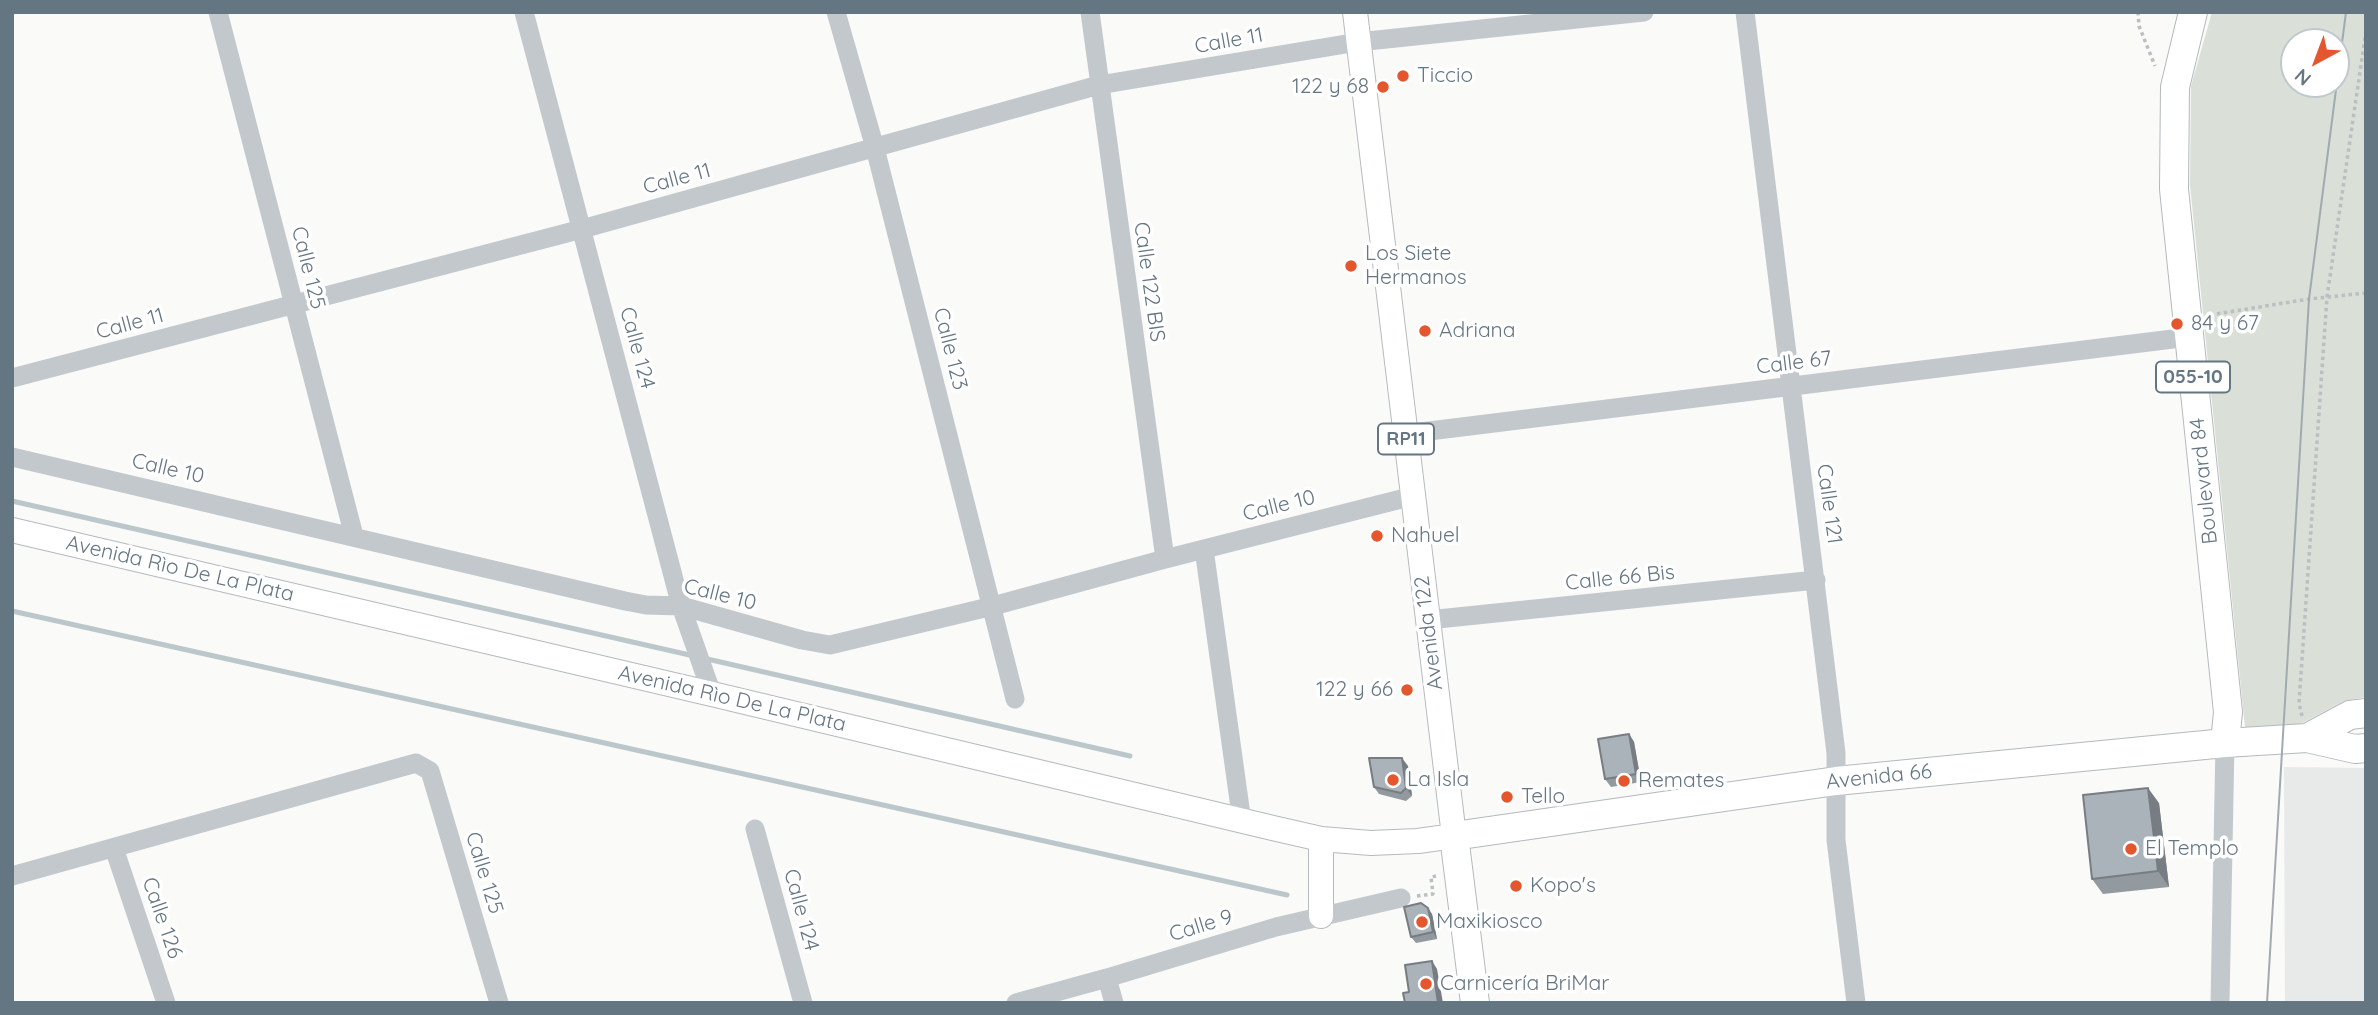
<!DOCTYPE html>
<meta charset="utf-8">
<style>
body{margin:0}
#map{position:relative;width:2378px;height:1015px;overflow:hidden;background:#fafaf8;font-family:Quicksand,sans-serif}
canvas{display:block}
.frame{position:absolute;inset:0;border:14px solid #657683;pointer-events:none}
.north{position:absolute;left:2280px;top:28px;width:70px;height:70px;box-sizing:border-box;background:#fff;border:2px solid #c1c8cd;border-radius:50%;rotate:221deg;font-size:19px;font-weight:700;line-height:28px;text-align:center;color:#657683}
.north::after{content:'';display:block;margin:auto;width:24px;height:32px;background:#e4572e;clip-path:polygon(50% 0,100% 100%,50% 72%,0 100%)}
</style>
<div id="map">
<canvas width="2378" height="1015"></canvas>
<div class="frame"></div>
<div class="north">N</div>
</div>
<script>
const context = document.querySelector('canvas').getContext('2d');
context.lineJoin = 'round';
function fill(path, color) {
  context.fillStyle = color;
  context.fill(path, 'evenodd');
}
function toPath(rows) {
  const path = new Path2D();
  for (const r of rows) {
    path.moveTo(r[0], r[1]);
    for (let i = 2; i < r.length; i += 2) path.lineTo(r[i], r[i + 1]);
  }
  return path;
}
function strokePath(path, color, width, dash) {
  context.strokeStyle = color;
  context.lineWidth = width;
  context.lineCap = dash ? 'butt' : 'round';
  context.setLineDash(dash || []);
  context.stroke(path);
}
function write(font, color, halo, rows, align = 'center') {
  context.font = font + ' Quicksand,sans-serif';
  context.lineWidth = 7;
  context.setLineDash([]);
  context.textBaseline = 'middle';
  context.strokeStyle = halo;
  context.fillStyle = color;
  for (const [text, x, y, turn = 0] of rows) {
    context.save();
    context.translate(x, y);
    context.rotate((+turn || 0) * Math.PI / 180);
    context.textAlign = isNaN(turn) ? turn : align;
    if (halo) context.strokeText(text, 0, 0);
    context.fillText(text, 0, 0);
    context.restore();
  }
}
fill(toPath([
 [2284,767,2366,768,2366,1003,2285,1003]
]), '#e8e9e9');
fill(toPath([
 [2212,12,2366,12,2366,697,2344,701,2300,724,2278,726,2245,727,2190,185,2191,86],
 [2294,42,2336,42,2336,84,2294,84]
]), '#dadfd7');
strokePath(toPath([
 [12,501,694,656],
 [12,611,1287,895],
 [703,658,1130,756]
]), '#bbc7cb', 5);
const major = toPath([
 [12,530,712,694,1277,829,1321,839,1371,843,1418,841,1454,836,1355,12],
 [1321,916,1321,839]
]);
const highway = toPath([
 [2193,12,2175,87,2174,189,2228,712,2225,743],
 [2307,738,2350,715,2366,713],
 [1475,1003,1454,836,1836,781,2225,743,2307,738,2355,749,2366,748]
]);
strokePath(major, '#b5babe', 26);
strokePath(highway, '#b4b9bd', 30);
strokePath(toPath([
 [2138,12,2139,26,2155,66],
 [2210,315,2309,299,2366,293],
 [2302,716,2299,703,2327,297,2366,31],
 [1417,896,1433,894,1431,877,1436,876]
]), '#bbbfc2', 3.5, [3.5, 3.5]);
strokePath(toPath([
 [218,12,354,536],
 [524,12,681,606,712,694],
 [836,12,875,148,1015,699],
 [1090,12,1165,559],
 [1745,12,1836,753,1836,840,1856,1003],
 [12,378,582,229,1099,85,1358,42,1644,12],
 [1405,434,2189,337],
 [12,457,625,601,646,605,681,606,802,640,830,645,993,606,1165,559,1413,496],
 [1204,549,1242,822],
 [1428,620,1816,580],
 [755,829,803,1003],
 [114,848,166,1003],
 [12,876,416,763,430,771,499,1003],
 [1107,978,1114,1003],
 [1016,1003,1107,978,1276,927,1401,898],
 [2220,1003,2225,743]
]), '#c3c8cc', 19);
strokePath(major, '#fff', 24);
strokePath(highway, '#fff', 28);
strokePath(toPath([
 [2267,1003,2309,299,2346,12]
]), '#a2aab0', 2);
fill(toPath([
 [1629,734,1634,742,1641,782,1611,787,1605,779],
 [1408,766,1412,796,1406,801,1379,794,1374,787],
 [2159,803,2169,887,2103,894,2092,879],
 [1432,914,1437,939,1416,943,1411,937]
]), '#929a9f');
fill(toPath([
 [1629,734,1634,742,1641,782,1636,774],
 [1402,758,1408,766,1412,796,1406,788],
 [2148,788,2159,803,2169,887,2158,871],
 [1428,908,1432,914,1437,939,1433,932],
 [1432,961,1437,969,1443,1003,1438,1003]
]), '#777d82');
const building = toPath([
 [1629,734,1636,774,1605,779,1598,739,1629,734],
 [1369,758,1402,758,1406,788,1401,793,1374,787,1369,758],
 [2148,788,2158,871,2092,879,2083,795,2148,788],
 [1421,903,1428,908,1433,932,1411,937,1404,907,1421,903],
 [1432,961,1438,1003,1405,1003,1403,993,1409,992,1405,965,1432,961]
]);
fill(building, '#aab3b9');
strokePath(building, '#777d82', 2);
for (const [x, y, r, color] of [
 [1403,76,7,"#e4572e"],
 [1383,87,7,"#e4572e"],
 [1351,266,7,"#e4572e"],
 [2177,324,7,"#e4572e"],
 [1425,331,7,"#e4572e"],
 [1377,536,7,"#e4572e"],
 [1407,690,7,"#e4572e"],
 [1393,780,7,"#e4572e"],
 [1624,781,7,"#e4572e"],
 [1507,797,7,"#e4572e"],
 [2131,849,7,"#e4572e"],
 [1516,886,7,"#e4572e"],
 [1422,922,7,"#e4572e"],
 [1426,984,7,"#e4572e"]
]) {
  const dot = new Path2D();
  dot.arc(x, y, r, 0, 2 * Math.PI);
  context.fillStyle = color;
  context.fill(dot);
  strokePath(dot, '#fff', 2.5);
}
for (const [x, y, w] of [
 [2193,377,74],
 [1406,439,56]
]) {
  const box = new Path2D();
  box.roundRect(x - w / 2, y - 15.5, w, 31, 5);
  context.fillStyle = '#fff';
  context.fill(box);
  strokePath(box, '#657683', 2);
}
write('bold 19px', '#657683', null, [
 ["055-10",2193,377],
 ["RP11",1406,439]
]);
write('21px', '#657683', '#fff', [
 ["Calle 11",1229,41,-10],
 ["Calle 11",677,179,-15],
 ["Calle 125",308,268,76],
 ["Calle 122 BIS",1149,282,82],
 ["Calle 11",130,324,-15],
 ["Calle 124",637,348,75],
 ["Calle 123",950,349,76],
 ["Calle 67",1794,363,-7],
 ["Calle 10",168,469,13],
 ["Boulevard 84",2204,481,-96],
 ["Calle 121",1829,504,82],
 ["Calle 10",1279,506,-14],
 ["Avenida Rìo De La Plata",180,569,13],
 ["Calle 66 Bis",1620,578,-6],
 ["Calle 10",720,595,14],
 ["Avenida 122",1429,633,-97],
 ["Avenida Rìo De La Plata",732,699,13],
 ["Avenida 66",1879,777,-6],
 ["Calle 125",484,873,73],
 ["Calle 124",801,910,75],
 ["Calle 126",162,918,71],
 ["Calle 9",1201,926,-17]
]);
write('21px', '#657683', '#fff', [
 ["Ticcio",1417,76],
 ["122 y 68",1369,87,"right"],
 ["Los Siete",1365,254],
 ["Hermanos",1365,278],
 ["84 y 67",2191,324],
 ["Adriana",1439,331],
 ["Nahuel",1391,536],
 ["122 y 66",1393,690,"right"],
 ["La Isla",1407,780],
 ["Remates",1638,781],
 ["Tello",1521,797],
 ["El Templo",2145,849],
 ["Kopo's",1530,886],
 ["Maxikiosco",1436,922],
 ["Carnicería BriMar",1440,984]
], 'left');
</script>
